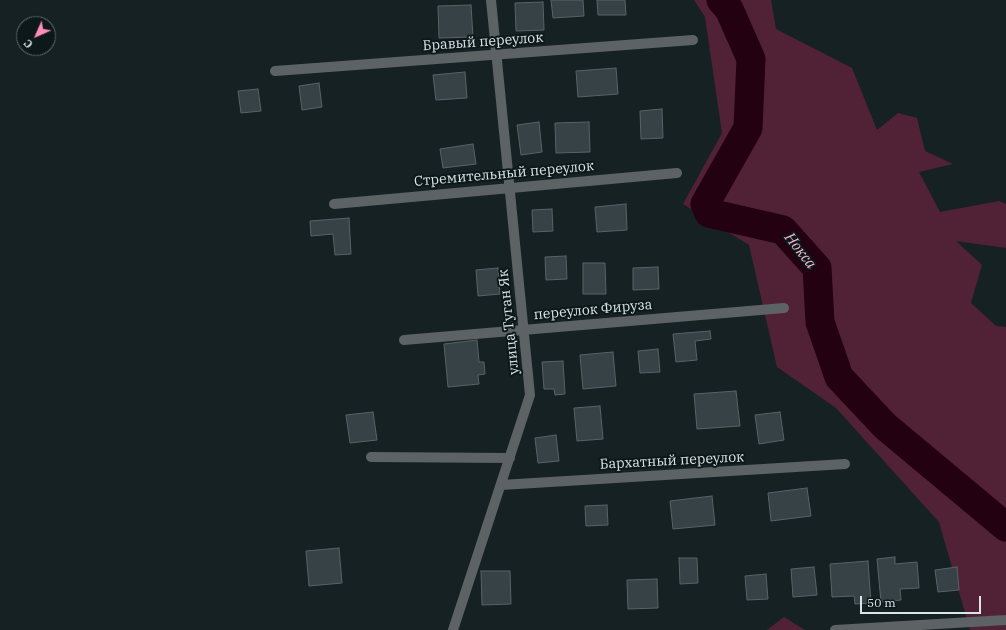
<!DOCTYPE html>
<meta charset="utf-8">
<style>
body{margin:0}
#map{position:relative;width:1006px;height:630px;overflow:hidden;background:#162124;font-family:"IBM Plex Serif",serif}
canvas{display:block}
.north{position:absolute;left:16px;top:16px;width:40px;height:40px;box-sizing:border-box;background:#0d181a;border:1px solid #606a6c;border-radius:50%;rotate:225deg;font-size:11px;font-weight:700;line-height:16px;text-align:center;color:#dce4e6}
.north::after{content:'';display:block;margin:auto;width:14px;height:18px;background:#fe8ebb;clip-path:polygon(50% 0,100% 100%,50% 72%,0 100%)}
.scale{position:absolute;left:860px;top:596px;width:121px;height:18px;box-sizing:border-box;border:2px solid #dce4e6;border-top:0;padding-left:5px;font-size:12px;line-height:14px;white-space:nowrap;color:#dce4e6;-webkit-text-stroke:3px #0d181a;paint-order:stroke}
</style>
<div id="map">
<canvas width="1006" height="630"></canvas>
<div class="north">С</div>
<div class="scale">50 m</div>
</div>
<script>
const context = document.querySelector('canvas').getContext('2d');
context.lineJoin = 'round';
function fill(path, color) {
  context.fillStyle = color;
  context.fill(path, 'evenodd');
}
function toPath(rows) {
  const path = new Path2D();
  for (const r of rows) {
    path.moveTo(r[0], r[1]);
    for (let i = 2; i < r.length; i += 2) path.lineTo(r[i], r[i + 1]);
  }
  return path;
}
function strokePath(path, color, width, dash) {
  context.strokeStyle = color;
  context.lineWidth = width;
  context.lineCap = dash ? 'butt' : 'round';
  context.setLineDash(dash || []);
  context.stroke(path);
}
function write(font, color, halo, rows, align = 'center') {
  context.font = font + ' "IBM Plex Serif",serif';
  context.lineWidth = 4;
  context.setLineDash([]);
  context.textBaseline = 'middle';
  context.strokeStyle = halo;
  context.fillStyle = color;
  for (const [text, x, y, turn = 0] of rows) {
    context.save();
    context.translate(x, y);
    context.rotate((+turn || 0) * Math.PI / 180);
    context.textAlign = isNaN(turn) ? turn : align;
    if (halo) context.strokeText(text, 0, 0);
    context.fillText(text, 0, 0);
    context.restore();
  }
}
fill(toPath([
 [694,0,771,0,776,29,852,68,877,130,898,113,917,118,925,151,953,164,919,172,940,212,999,201,1006,204,1006,248,956,241,982,265,971,303,996,326,1006,327,1006,630,970,630,939,522,836,408,777,367,749,245,683,204,722,133,705,17],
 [784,617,805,630,767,630]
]), '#512236');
strokePath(toPath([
 [721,0,729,9,751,59,748,128,705,204,709,213,783,230,817,268,820,322,839,377,885,426,1006,527]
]), '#230111', 29);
const building = toPath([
 [551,0,583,0,584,16,553,18,551,0],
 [597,0,625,0,626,15,598,15,597,0],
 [543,2,544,30,516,31,515,3,543,2],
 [471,5,473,37,439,38,438,6,471,5],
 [616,68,618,94,578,97,576,71,616,68],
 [465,72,467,98,436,100,433,75,465,72],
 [319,83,322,107,302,110,299,86,319,83],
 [258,89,261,111,241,113,238,91,258,89],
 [662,109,663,138,641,139,640,111,662,109],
 [539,122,542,152,521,155,517,125,539,122],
 [589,122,590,152,556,153,555,123,589,122],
 [473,144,476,164,443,168,440,149,473,144],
 [626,204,627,230,597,232,595,207,626,204],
 [552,209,553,231,533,232,532,210,552,209],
 [349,218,351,254,335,255,333,234,311,236,310,221,349,218],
 [566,256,567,279,546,280,545,257,566,256],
 [583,263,605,263,606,294,583,294,583,263],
 [658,267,659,289,633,290,633,268,658,267],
 [498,268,500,294,478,296,476,270,498,268],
 [710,331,711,339,695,341,697,360,676,362,673,334,710,331],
 [477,340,479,362,484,362,485,374,478,375,479,384,448,387,444,344,477,340],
 [658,349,660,372,640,373,638,351,658,349],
 [613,352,616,386,583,389,580,355,613,352],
 [563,361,565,394,555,395,554,389,544,389,542,362,563,361],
 [736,391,740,426,697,429,694,394,736,391],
 [600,406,603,439,577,441,574,408,600,406],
 [373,412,377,440,350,443,346,415,373,412],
 [780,412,784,440,759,444,755,415,780,412],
 [556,435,559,461,538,463,535,438,556,435],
 [807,488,811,516,771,521,768,493,807,488],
 [712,496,715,525,673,529,670,501,712,496],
 [607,505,608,525,586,526,585,506,607,505],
 [339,548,342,583,309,586,306,551,339,548],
 [895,557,895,564,917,562,919,588,900,589,901,600,881,602,877,559,895,557],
 [679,558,697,558,698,583,680,584,679,558],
 [868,561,871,603,855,604,854,596,832,597,830,564,868,561],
 [814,567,817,595,793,597,791,569,814,567],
 [957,567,959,590,938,592,935,570,957,567],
 [481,571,510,571,511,604,482,605,481,571],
 [766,574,768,599,747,600,745,576,766,574],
 [657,579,658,608,628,609,627,580,657,579]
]);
fill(building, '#364245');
strokePath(building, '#576467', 1);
strokePath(toPath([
 [275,71,693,40],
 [334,204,677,173],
 [404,340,784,308],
 [371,457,510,458],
 [501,485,845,464],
 [453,630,530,395,491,0],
 [835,630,1006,620]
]), '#5d6364', 10);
write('14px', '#dce4e6', '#0d181a', [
 ["Бравый переулок",483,42,-4],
 ["Стремительный переулок",504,174,-5],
 ["переулок Фируза",593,310,-5],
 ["улица Туган Як",509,322,-96],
 ["Бархатный переулок",672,461,-3]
]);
write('italic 15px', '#fab7cf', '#0d181a', [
 ["Нокса",800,251,52]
]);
</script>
